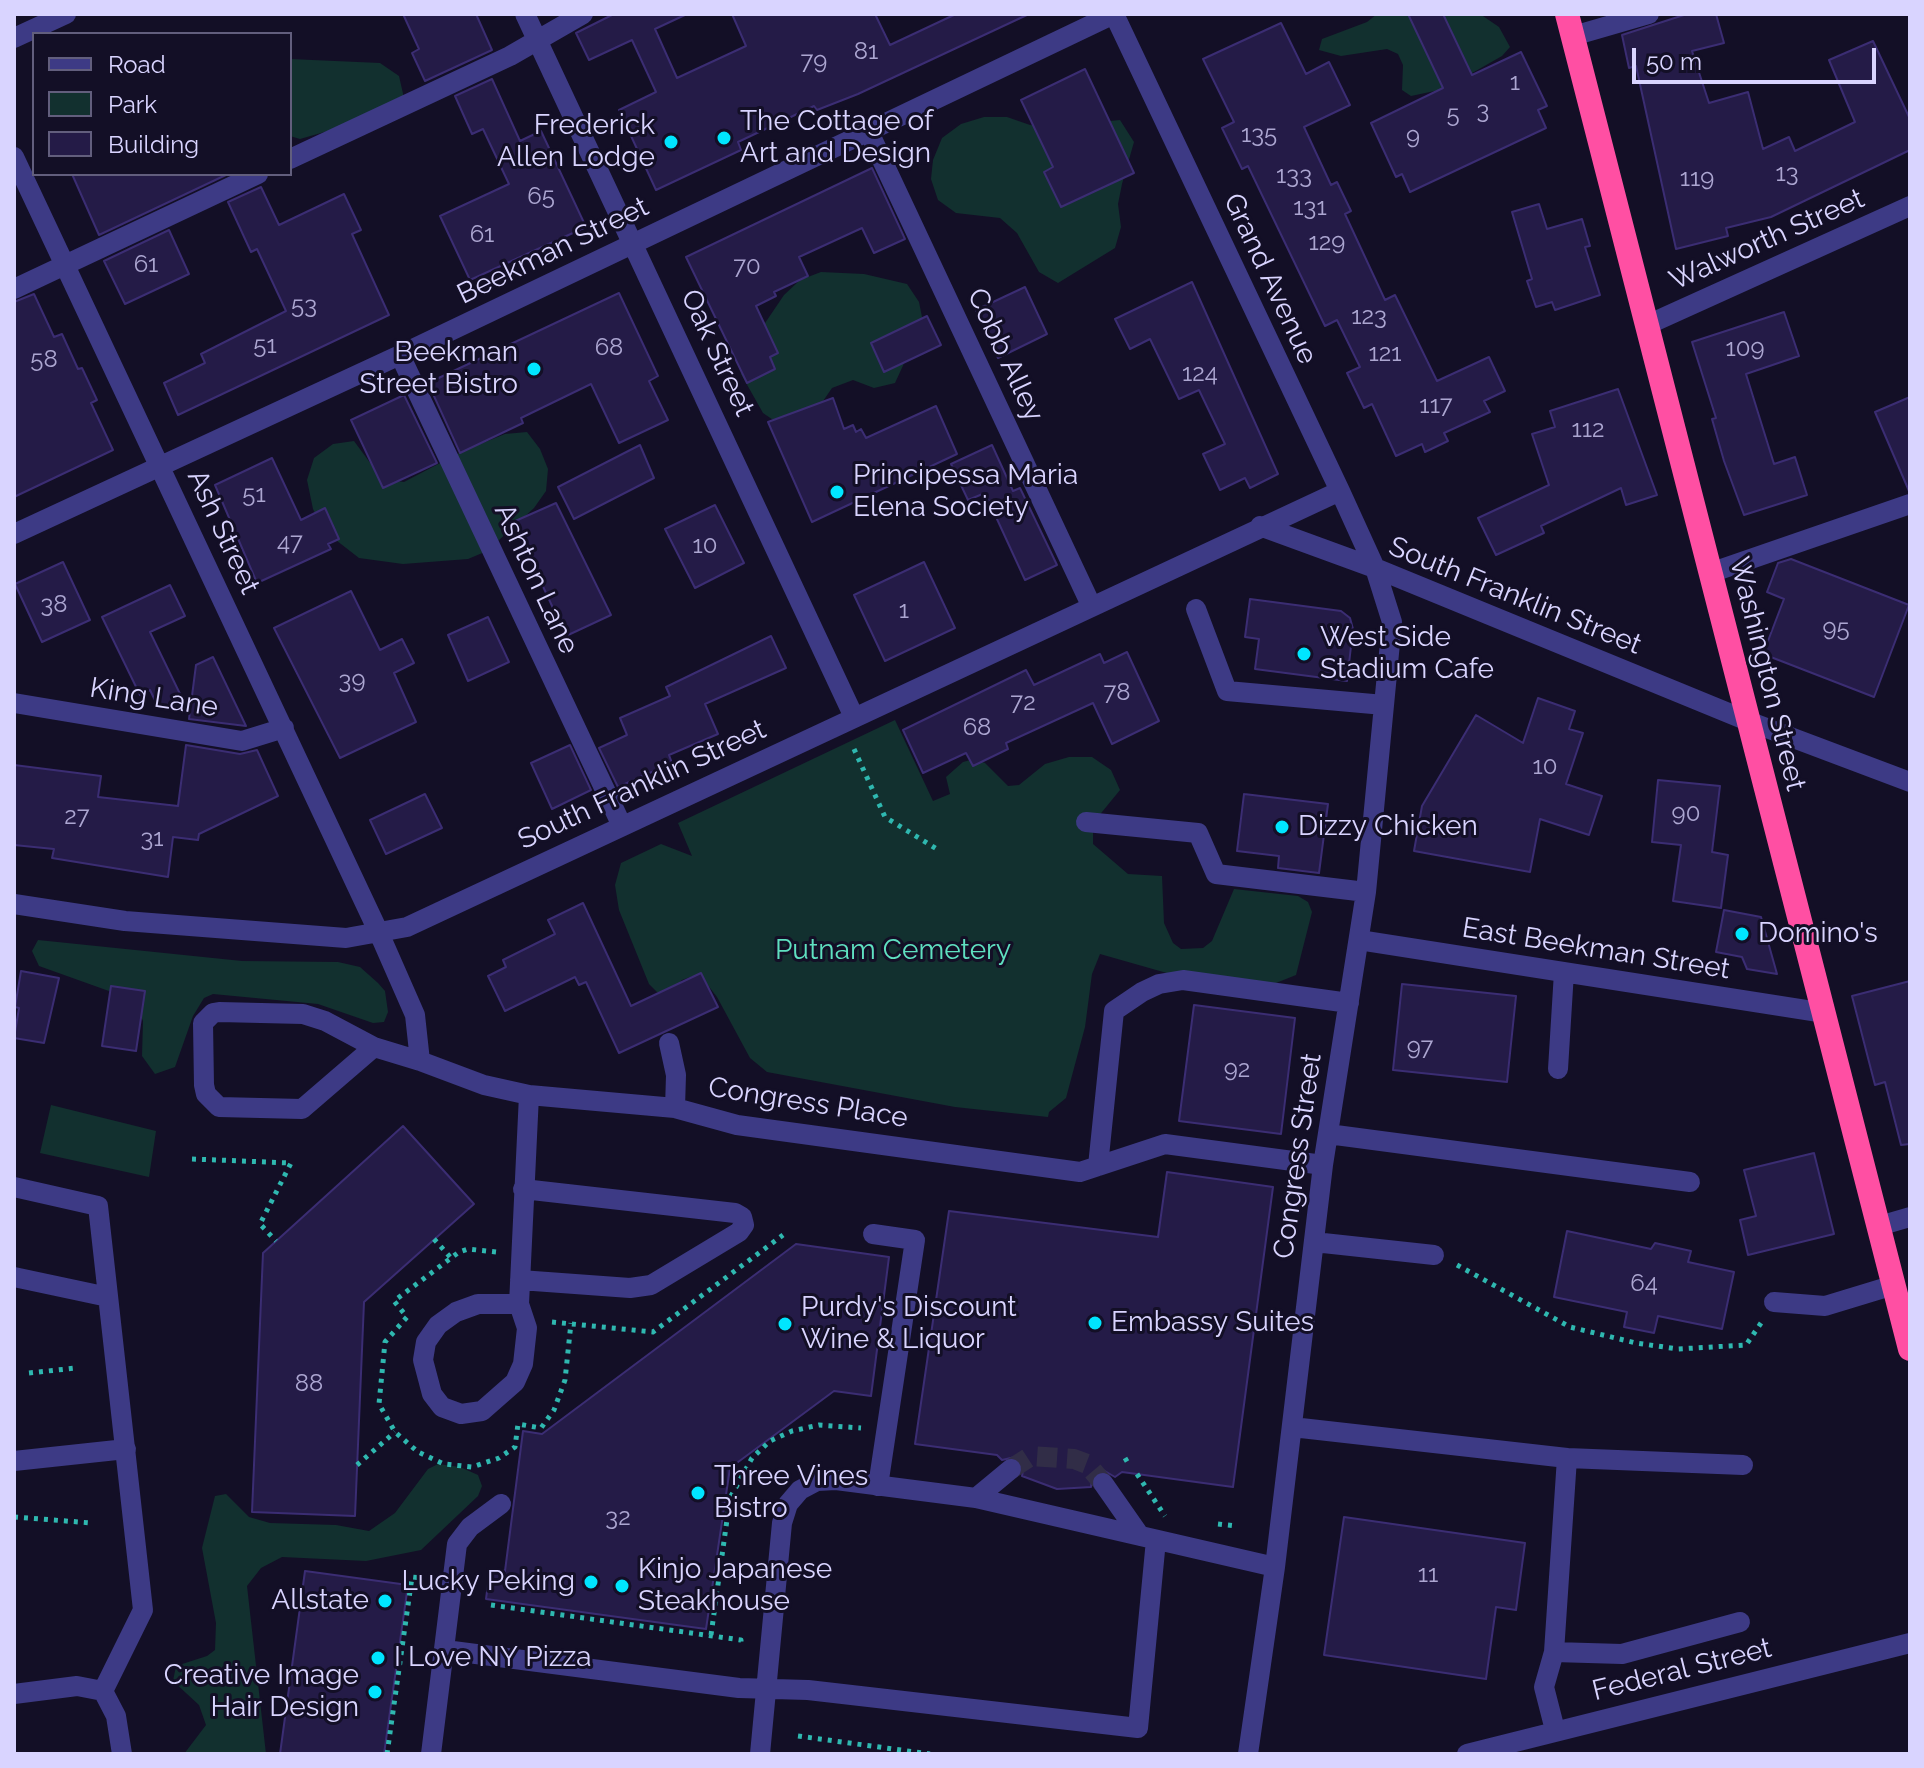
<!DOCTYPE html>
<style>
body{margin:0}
#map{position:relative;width:1924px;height:1768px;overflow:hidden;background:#130f26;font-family:Raleway,sans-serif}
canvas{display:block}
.frame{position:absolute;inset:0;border:16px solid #d9d4ff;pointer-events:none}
.legend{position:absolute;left:32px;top:32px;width:260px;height:144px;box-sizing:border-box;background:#130f26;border:2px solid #625e7d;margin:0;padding:10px 14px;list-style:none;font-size:24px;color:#d9d4ff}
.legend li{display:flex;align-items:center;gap:16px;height:40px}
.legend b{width:40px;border:2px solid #625e7d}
.scale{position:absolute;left:1632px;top:48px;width:244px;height:36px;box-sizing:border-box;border:4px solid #d9d4ff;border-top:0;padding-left:10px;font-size:24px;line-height:28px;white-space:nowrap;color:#d9d4ff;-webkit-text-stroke:6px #130f26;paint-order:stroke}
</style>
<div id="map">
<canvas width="1924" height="1768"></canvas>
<div class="frame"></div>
<ul class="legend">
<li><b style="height:10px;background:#3d3a85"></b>Road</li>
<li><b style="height:22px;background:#12302f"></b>Park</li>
<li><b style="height:22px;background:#241b47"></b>Building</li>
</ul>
<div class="scale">50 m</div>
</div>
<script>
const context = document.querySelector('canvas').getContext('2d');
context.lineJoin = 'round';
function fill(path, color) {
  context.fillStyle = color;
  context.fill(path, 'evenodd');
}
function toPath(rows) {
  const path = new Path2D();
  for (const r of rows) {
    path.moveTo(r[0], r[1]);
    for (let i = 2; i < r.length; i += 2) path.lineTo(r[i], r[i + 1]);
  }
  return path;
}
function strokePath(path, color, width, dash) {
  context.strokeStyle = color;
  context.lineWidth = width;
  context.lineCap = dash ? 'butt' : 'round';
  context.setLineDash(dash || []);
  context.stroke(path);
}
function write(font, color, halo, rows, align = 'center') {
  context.font = font + ' Raleway,sans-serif';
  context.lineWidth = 6;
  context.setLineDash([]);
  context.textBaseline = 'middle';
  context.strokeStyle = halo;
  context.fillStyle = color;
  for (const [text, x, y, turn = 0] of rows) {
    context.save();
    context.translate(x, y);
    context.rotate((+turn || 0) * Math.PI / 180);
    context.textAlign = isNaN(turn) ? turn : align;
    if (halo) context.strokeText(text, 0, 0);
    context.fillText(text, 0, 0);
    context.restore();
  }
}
fill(toPath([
 [1377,14,1480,14,1499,27,1510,47,1502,56,1444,89,1411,96,1402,90,1403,65,1398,54,1387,49,1341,56,1319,50,1322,39,1367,22],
 [290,59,380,63,399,76,404,98,387,114,300,139,290,136],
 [984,117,1007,117,1030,125,1051,127,1120,120,1134,142,1122,184,1118,204,1121,227,1115,248,1058,283,1039,272,1017,233,1000,218,956,213,938,200,931,179,933,160,942,138,961,124],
 [821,272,864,274,907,284,919,302,923,322,895,383,874,388,853,380,832,388,819,407,782,426,763,413,741,374,753,353,759,332,784,295,800,280],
 [527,432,540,449,548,469,546,491,534,508,487,551,468,559,403,564,359,558,323,530,313,509,307,480,314,458,333,444,354,441,382,479,404,482,463,451,505,434],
 [895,720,933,801,950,794,946,777,963,762,974,759,985,763,1008,786,1019,785,1045,764,1069,757,1092,757,1111,770,1120,790,1093,823,1093,844,1128,874,1162,876,1164,923,1173,943,1181,949,1203,948,1212,941,1234,889,1298,896,1308,902,1312,912,1296,975,1276,983,1209,985,1100,954,1092,974,1085,1027,1066,1098,1049,1112,1048,1117,955,1107,767,1072,750,1058,717,997,703,979,693,976,682,980,668,994,657,992,649,984,619,910,615,885,621,863,661,844,692,856,678,823],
 [38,940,242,961,338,962,360,967,378,983,385,991,388,1012,384,1022,373,1023,318,1004,213,994,204,998,193,1016,175,1067,155,1074,142,1056,143,1021,134,1000,39,966,32,951],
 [51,1105,156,1131,149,1177,40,1153],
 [438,1464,460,1467,478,1475,482,1486,478,1496,421,1550,366,1561,282,1557,261,1568,247,1586,266,1754,184,1754,206,1725,199,1705,173,1681,176,1666,207,1656,215,1650,216,1623,202,1548,215,1496,226,1494,249,1517,270,1523,336,1525,369,1531,395,1513,428,1469]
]), '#12302f');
const building = toPath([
 [403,14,476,14,492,50,425,81,412,53,419,49,403,14],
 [614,14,687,14,655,29,677,78,746,46,732,14,875,14,890,45,956,14,1029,14,858,94,817,110,814,106,738,142,741,150,656,190,619,110,656,92,632,40,589,60,576,33,614,14],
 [1408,14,1443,14,1472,75,1521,52,1547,106,1538,110,1546,128,1410,192,1402,174,1396,177,1371,123,1443,88,1408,14],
 [1687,14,1716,14,1724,43,1692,51,1709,103,1748,92,1763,149,1789,137,1795,151,1855,122,1829,60,1873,41,1910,119,1910,150,1771,217,1726,228,1728,236,1676,249,1636,66,1629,68,1622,35,1687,14],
 [1281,23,1306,74,1329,62,1350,105,1304,127,1331,185,1337,182,1351,211,1345,214,1385,300,1395,295,1437,381,1489,357,1505,391,1484,401,1490,412,1444,433,1448,441,1425,452,1422,444,1396,456,1372,404,1364,408,1347,373,1360,367,1337,320,1325,326,1248,166,1242,169,1222,128,1234,122,1203,59,1281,23],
 [1085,69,1134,173,1061,207,1044,172,1053,167,1021,100,1085,69],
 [492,79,520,141,541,131,586,227,470,280,440,216,509,184,483,129,472,134,455,96,492,79],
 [872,168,905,239,874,253,862,228,799,257,808,276,774,292,776,296,756,306,778,353,770,357,775,369,747,383,686,257,872,168],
 [72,174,228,174,99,235,72,174],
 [261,187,279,225,344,194,361,230,352,234,389,315,178,415,164,383,205,363,201,354,286,311,257,249,251,252,228,202,261,187],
 [1539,204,1547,229,1582,219,1590,246,1585,247,1600,295,1555,310,1552,302,1536,307,1527,281,1532,279,1512,212,1539,204],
 [169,230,189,274,125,304,104,261,169,230],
 [1192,282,1278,474,1250,488,1245,478,1220,490,1203,454,1225,444,1199,390,1179,399,1150,339,1130,349,1115,319,1192,282],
 [1025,287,1047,334,998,358,976,310,1025,287],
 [619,293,658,376,649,381,668,420,619,443,591,384,521,418,523,423,460,453,428,383,619,293],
 [34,294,54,337,62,334,78,369,82,368,97,400,91,403,113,450,14,497,14,302,34,294],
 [1784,312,1799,356,1746,374,1774,464,1795,457,1807,495,1744,515,1724,461,1712,419,1716,418,1692,342,1784,312],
 [927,316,941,345,884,372,871,343,927,316],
 [1618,389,1657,495,1626,505,1621,488,1541,526,1544,533,1496,555,1478,518,1549,485,1532,434,1555,427,1550,411,1618,389],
 [404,395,437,463,383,488,351,420,404,395],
 [1910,397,1910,491,1909,491,1875,412,1910,397],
 [833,398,844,429,853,425,856,432,861,429,866,438,936,406,957,454,812,522,768,422,833,398],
 [640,445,654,478,574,519,558,487,640,445],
 [992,445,1013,491,1020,488,1057,565,1025,580,985,493,968,500,951,464,992,445],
 [272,458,301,520,325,508,339,539,328,544,331,549,257,583,215,485,272,458],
 [556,503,611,615,566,636,513,522,556,503],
 [715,505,744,563,695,588,665,529,715,505],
 [1791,559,1909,605,1874,697,1763,654,1784,599,1767,592,1778,563,1791,559],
 [63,562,90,620,42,642,15,584,63,562],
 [924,562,955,628,885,661,854,595,924,562],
 [170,585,185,616,150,632,182,698,159,709,150,690,140,695,102,617,170,585],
 [351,591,380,650,402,639,414,663,394,673,416,722,340,758,274,628,351,591],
 [1250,599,1341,611,1350,618,1353,629,1347,681,1255,669,1259,639,1245,637,1250,599],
 [488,617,509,662,468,681,448,635,488,617],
 [771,636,786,668,705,704,718,734,669,755,672,763,618,787,599,748,627,735,620,718,670,696,666,687,771,636],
 [1127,652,1159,721,1112,744,1093,703,1006,743,1008,749,973,766,966,753,923,773,903,730,1026,670,1034,685,1100,654,1104,663,1127,652],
 [213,657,246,726,189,719,196,665,213,657],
 [1538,698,1575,711,1569,729,1583,733,1566,784,1602,796,1589,835,1540,819,1530,872,1414,851,1422,806,1476,715,1523,743,1538,698],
 [186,745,240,754,257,750,278,796,199,834,198,840,173,837,168,877,52,858,54,849,14,845,14,765,101,776,98,797,178,806,186,745],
 [570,745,591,790,552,809,531,763,570,745],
 [1658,780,1720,786,1712,852,1728,855,1721,908,1673,901,1681,845,1652,842,1658,780],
 [425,794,442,828,386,854,370,820,425,794],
 [1244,794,1328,804,1319,873,1278,868,1279,856,1237,851,1244,794],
 [583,903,631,1006,701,973,718,1007,619,1053,586,982,579,985,575,977,505,1011,488,976,506,967,503,960,555,934,548,920,583,903],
 [1724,910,1761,917,1777,974,1747,969,1742,957,1716,952,1724,910],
 [21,971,59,978,44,1043,14,1038,19,1008,15,1007,21,971],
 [1910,981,1910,1144,1901,1145,1885,1082,1875,1085,1852,996,1910,981],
 [1402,984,1516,996,1507,1082,1393,1070,1402,984],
 [111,986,145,991,136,1051,102,1046,111,986],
 [1194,1005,1295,1018,1281,1134,1179,1121,1194,1005],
 [403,1126,474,1204,364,1302,355,1516,252,1512,263,1253,403,1126],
 [1814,1153,1834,1234,1748,1255,1740,1220,1756,1216,1744,1170,1814,1153],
 [1167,1172,1273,1187,1233,1487,1122,1472,1115,1477,1103,1470,1092,1477,1091,1487,1057,1489,1022,1476,1024,1466,1015,1457,1002,1460,997,1455,915,1444,949,1211,1158,1237,1167,1172],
 [1567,1231,1651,1249,1655,1243,1691,1251,1688,1262,1734,1272,1722,1329,1658,1316,1654,1333,1624,1327,1627,1312,1554,1297,1567,1231],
 [796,1244,889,1257,871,1396,834,1391,730,1468,706,1629,486,1599,490,1569,505,1571,523,1431,542,1434,796,1244],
 [1344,1517,1525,1543,1516,1610,1496,1607,1486,1679,1324,1655,1344,1517],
 [305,1571,408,1585,384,1754,280,1754,305,1571]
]);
fill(building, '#241b47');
strokePath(building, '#3b2d73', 2);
strokePath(toPath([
 [1011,1469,1031,1456,1074,1459,1087,1464,1103,1483]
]), '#312d47', 20, [20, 10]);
strokePath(toPath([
 [854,749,885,817,940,851],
 [192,1159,291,1163,260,1224,276,1241],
 [434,1239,451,1258],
 [496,1252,468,1249,459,1252,394,1301,407,1317,385,1342,379,1404,395,1432,418,1452,444,1464,472,1467,499,1458,515,1447,518,1424,541,1428,554,1410,565,1380,571,1323],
 [1457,1265,1570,1327,1636,1343,1678,1349,1746,1345,1761,1323],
 [552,1322,653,1332,783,1235],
 [29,1373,76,1368],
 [1125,1458,1128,1463],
 [357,1465,395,1432],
 [1137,1474,1165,1516],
 [14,1517,92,1523],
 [1218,1524,1236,1526],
 [491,1605,741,1640,741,1646],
 [711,1635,730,1498,752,1458,770,1441,792,1431,819,1425,861,1428],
 [798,1736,930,1754],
 [387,1754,412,1577,421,1578]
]), '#2fb8b0', 5, [4, 6]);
strokePath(toPath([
 [525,14,854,717],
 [1114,14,1340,491,1375,568,1392,622,1366,892,1323,1165,1275,1567,1248,1754],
 [1573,36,1649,14],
 [14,38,66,14],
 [868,130,1091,605],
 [14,157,379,933,415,1015,420,1061,484,1085,529,1095,675,1108,737,1125,1080,1172,1165,1144,1323,1165],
 [290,159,510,56,583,14],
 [14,289,258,174],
 [1647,325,1910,206],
 [400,355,622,826],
 [1260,526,1375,568,1748,721,1910,782],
 [14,534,400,355,1114,14],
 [1710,573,1910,504],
 [1196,609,1227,691,1384,705],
 [14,703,242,741,284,728],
 [1086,822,1198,833,1216,874,1366,892],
 [14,904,125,921,346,938,407,927,1340,491],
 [1359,940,1825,1013],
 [669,1043,676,1075,675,1108],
 [374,1047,302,1109,219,1107,206,1094,204,1085,203,1023,213,1013,219,1012,303,1014,325,1021,374,1047,420,1061],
 [1558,1069,1564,972],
 [1328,1134,1690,1182],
 [1098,1166,1114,1011,1142,992,1159,984,1183,980,1349,1003],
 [14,1187,98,1206,143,1610,103,1691],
 [1879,1226,1910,1217],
 [873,1234,915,1240,878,1486],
 [1314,1242,1434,1255],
 [14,1277,108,1297],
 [520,1280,630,1288,651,1285,739,1232,744,1225,742,1217,735,1213,523,1189],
 [1774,1302,1825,1306,1894,1285],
 [519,1304,478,1304,456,1312,438,1325,426,1342,423,1360,432,1394,442,1407,461,1414,482,1411,515,1382,523,1364,527,1328,519,1304,529,1095],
 [1292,1427,1567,1458,1554,1652,1544,1687,1555,1730],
 [1567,1458,1743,1465],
 [14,1461,126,1449],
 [1103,1483,1140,1536],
 [976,1498,1011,1469],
 [445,1650,739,1688,808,1690,1138,1728,1156,1540],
 [1554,1652,1622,1654,1740,1622],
 [14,1694,77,1686,103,1691,116,1716,122,1754],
 [431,1754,457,1544,470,1527,501,1504],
 [760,1754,782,1523,788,1504,800,1490,817,1481,836,1480,976,1498,1275,1567],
 [1467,1754,1910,1643]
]), '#3d3a85', 20);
strokePath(toPath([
 [1567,14,1910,1349]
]), '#ff4fa3', 24);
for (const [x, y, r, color] of [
 [724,138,8,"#00e5ff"],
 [671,142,8,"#00e5ff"],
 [534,369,8,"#00e5ff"],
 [837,492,8,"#00e5ff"],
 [1304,654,8,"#00e5ff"],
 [1282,827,8,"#00e5ff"],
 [1742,934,8,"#00e5ff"],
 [1095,1323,8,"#00e5ff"],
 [785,1324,8,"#00e5ff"],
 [698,1493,8,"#00e5ff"],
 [591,1582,8,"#00e5ff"],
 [622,1586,8,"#00e5ff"],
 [385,1601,8,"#00e5ff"],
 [378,1658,8,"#00e5ff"],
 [375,1692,8,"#00e5ff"]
]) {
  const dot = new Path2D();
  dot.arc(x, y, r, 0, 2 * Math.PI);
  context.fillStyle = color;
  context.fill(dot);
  strokePath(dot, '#130f26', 3);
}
write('24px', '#aca6d1', null, [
 ["81",866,52],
 ["79",814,62],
 ["1",1515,83],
 ["3",1483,111],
 ["5",1453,115],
 ["135",1259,135],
 ["9",1413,137],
 ["13",1787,174],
 ["133",1294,176],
 ["119",1697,179],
 ["65",541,197],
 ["131",1310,208],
 ["61",482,235],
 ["129",1327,243],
 ["61",146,265],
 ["70",747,267],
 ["53",304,306],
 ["123",1369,317],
 ["51",265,346],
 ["68",609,348],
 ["109",1745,349],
 ["121",1385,354],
 ["58",44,360],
 ["124",1200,374],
 ["117",1436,406],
 ["112",1588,430],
 ["51",254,495],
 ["47",290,543],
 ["10",705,546],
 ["38",54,605],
 ["1",904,611],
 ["95",1836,629],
 ["39",352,681],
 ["78",1117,693],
 ["72",1023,703],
 ["68",977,728],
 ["10",1545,767],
 ["90",1686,814],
 ["27",77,817],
 ["31",152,839],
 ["97",1420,1048],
 ["92",1237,1070],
 ["64",1644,1284],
 ["88",309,1384],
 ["32",618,1518],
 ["11",1428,1575]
]);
write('28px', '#d9d4ff', '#130f26', [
 ["The Cottage of",740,122],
 ["Art and Design",740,154],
 ["Frederick",655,126,"right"],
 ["Allen Lodge",655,158,"right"],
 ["Beekman",518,353,"right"],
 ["Street Bistro",518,385,"right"],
 ["Principessa Maria",853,476],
 ["Elena Society",853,508],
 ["West Side",1320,638],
 ["Stadium Cafe",1320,670],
 ["Dizzy Chicken",1298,827],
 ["Domino's",1758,934],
 ["Purdy's Discount",801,1308],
 ["Wine & Liquor",801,1340],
 ["Embassy Suites",1111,1323],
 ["Three Vines",714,1477],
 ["Bistro",714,1509],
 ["Kinjo Japanese",638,1570],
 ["Steakhouse",638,1602],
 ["Lucky Peking",575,1582,"right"],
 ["Allstate",369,1601,"right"],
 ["I Love NY Pizza",394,1658],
 ["Creative Image",359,1676,"right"],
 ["Hair Design",359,1708,"right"]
], 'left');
write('28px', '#d9d4ff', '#130f26', [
 ["Walworth Street",1767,240,-24],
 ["Beekman Street",553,251,-26],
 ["Grand Avenue",1270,279,65],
 ["Oak Street",717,353,65],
 ["Cobb Alley",1005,355,65],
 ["Ash Street",223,532,65],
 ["Ashton Lane",536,579,65],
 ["South Franklin Street",1515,596,22],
 ["Washington Street",1767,674,76],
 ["King Lane",154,698,9],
 ["South Franklin Street",642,785,-25],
 ["East Beekman Street",1596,949,9],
 ["Congress Place",808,1103,9],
 ["Congress Street",1298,1156,-82],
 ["Federal Street",1682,1670,-14]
]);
write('28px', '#5fe0c0', '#130f26', [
 ["Putnam Cemetery",893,951]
]);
</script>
